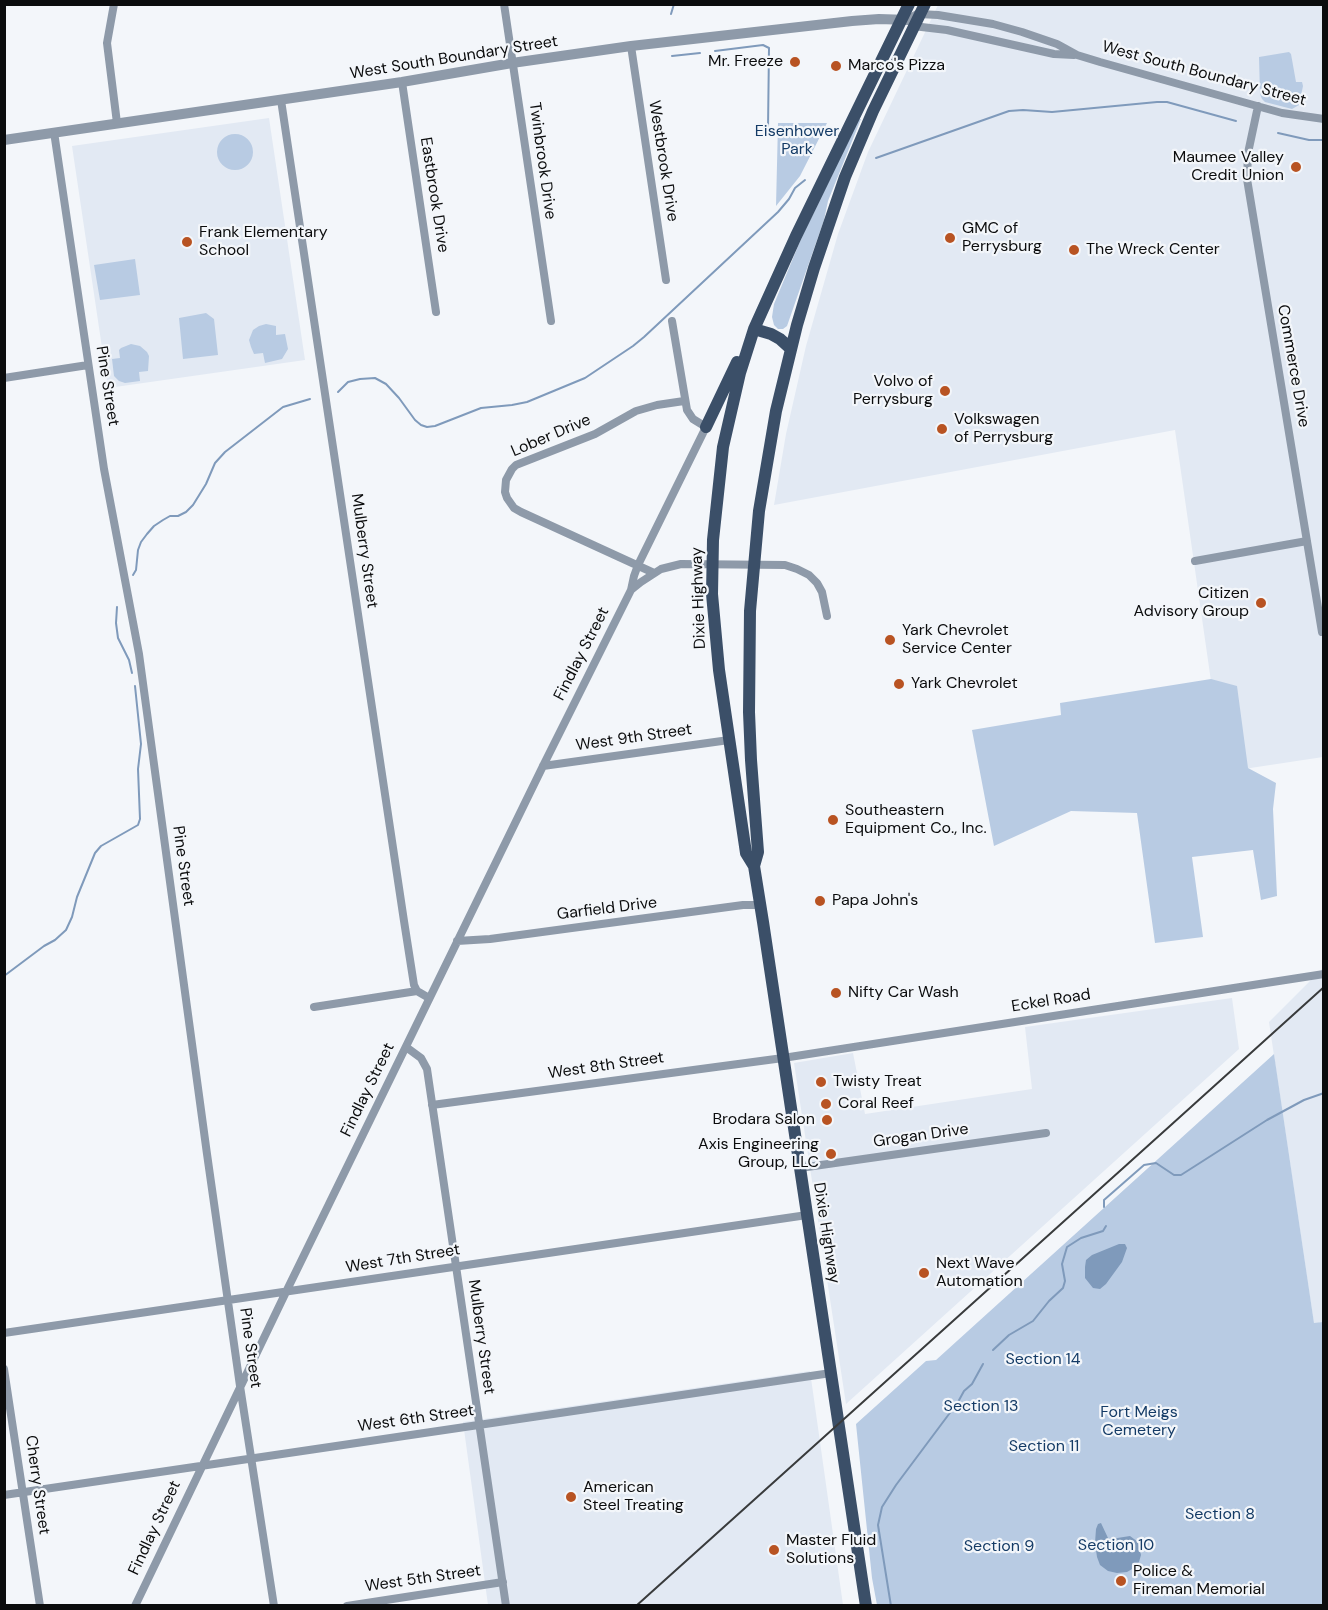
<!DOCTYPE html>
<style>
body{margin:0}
#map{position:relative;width:1328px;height:1610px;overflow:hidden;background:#f3f6fa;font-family:"DM Sans",sans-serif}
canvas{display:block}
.frame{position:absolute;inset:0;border:6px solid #0b0c0d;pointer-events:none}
</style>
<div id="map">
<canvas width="1328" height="1610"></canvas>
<div class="frame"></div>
</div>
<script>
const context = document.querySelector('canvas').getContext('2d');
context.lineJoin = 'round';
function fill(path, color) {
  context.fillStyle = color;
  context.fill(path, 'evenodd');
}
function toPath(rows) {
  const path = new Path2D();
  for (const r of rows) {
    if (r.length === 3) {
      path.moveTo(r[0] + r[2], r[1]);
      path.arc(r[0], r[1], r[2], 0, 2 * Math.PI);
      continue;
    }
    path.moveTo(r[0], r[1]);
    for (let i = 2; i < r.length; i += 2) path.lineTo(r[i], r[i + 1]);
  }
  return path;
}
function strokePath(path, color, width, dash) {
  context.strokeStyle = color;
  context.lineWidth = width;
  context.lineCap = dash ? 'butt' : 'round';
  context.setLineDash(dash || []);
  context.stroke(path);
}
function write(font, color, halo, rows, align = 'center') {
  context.font = font + ' "DM Sans",sans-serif';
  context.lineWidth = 4.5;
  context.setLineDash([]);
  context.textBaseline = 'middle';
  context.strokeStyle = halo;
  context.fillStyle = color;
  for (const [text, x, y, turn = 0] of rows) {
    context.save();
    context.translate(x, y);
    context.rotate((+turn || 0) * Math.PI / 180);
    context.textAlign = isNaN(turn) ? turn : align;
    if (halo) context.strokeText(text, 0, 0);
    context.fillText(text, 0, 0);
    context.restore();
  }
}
fill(toPath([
 [938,5,1323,5,1323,757,1224,772,1175,430,774,505,786,434,806,346,838,234,868,152],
 [269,118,305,360,108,388,72,146],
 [1323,968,1323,1322,1314,1324,1269,1022],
 [1232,998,1239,1049,846,1404,794,1063,853,1053,865,1114,1032,1089,1025,1027],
 [810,1371,843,1605,488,1605,463,1422]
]), '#e2e9f3');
fill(toPath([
 [1289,52,1291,54,1296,82,1302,82,1303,86,1299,105,1292,109,1265,102,1262,99,1260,94,1259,57],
 [859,119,861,119,828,201,824,220,787,326,783,329,778,329,774,325,772,317,774,304,801,239],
 [778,123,827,123,800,176,776,206],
 [235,152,18],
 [135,259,140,295,100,300,94,265],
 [206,313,214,319,218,355,183,359,179,318],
 [266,324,276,326,276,335,285,334,288,349,282,359,265,363,263,353,254,354,251,347,249,340,253,330,259,326],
 [131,344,140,346,147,352,149,356,148,371,139,372,140,381,125,383,119,381,114,376,112,359,120,358,119,350,121,348],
 [1211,679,1237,686,1248,768,1276,783,1273,809,1277,896,1261,900,1253,850,1192,857,1203,937,1155,943,1137,813,1071,811,994,846,972,730,1061,715,1060,703],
 [1274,1054,1314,1323,1323,1322,1323,1605,877,1605,872,1578,856,1424,926,1361,936,1360]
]), '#b8cbe3');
fill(toPath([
 [1119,1244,1125,1244,1127,1248,1122,1262,1106,1284,1100,1289,1093,1288,1085,1278,1085,1267,1086,1260,1092,1255],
 [1101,1523,1108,1538,1111,1539,1130,1536,1138,1542,1141,1555,1139,1562,1134,1568,1127,1572,1117,1573,1108,1571,1100,1565,1097,1557,1095,1543,1096,1529,1098,1524]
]), '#7f9abb');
strokePath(toPath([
 [671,14,674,4],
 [715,51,763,45,769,48,768,129],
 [672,56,700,53],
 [1278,133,1309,140,1324,140],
 [876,158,1009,111,1023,110,1052,112,1157,102,1167,102,1236,121],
 [338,392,348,382,360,379,375,378,386,384,399,398,415,420,421,425,427,427,435,426,481,408,512,405,527,402,585,378,633,346,644,337,778,212,789,199,795,188,805,180],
 [133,575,136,570,138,550,141,542,147,534,154,526,163,520,170,516,178,516,186,512,193,505,206,484,215,463,225,452,283,407,310,399],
 [117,607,116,623,118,638,129,660,132,673],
 [4,976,44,946,55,940,66,930,72,917,77,897,95,853,101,846,138,825,140,819,138,769,141,744,135,686],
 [1104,1207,1104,1200,1144,1165,1156,1163,1174,1175,1181,1175,1267,1120,1304,1100,1324,1093],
 [993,1350,1009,1335,1033,1321,1049,1301,1063,1288,1065,1281,1062,1264,1067,1247,1081,1238,1103,1231,1106,1226],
 [891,1606,878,1525,882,1507,896,1485,958,1402,964,1391,972,1384,983,1364]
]), '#7f9abb', 2);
strokePath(toPath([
 [114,4,107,43,117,123],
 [504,4,551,321],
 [919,14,938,15,993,24,1022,32,1057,44,1077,55,1100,62,1282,113,1324,119],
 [912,23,913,26,947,30,1054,54,1074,55],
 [631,46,666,280],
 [402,82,436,312],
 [281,100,404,921,414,985,417,991,429,998],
 [1258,106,1248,153,1247,179,1322,632],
 [54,132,104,469,139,654,207,1154,240,1386,274,1606],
 [4,378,88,365],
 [1195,561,1307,541],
 [654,573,521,512,514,508,507,498,505,492,506,480,512,469,516,465,595,434,636,411,657,405,684,401],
 [631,590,641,582,661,569,681,564,785,565,797,569,809,575,817,583,822,592,827,616],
 [543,766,729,740],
 [457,941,490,939,743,905,760,905],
 [314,1007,417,991],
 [406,1047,421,1058,427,1069,506,1606],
 [432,1105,783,1058,1324,974],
 [800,1168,1046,1133],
 [4,1333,807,1215],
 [4,1369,40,1606],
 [4,1495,831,1373],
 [135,1606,286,1292,543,766,631,590,634,576,638,565,706,427,693,419,687,410,672,321],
 [347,1606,503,1582]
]), '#8e9aa9', 8);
strokePath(toPath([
 [4,140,402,82,512,63,631,46,852,21,879,19,909,20,919,14]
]), '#8e9aa9', 10);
strokePath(toPath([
 [754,329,771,334,780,339,791,349],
 [706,427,737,362],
 [754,866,758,852,751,760,749,712,750,611,759,511,776,411,797,325,814,268,845,177,873,111,925,4],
 [866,1606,763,922,754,866,746,853,719,670,712,594,713,540,723,447,740,373,754,329,796,236,909,4]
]), '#3b4f68', 12);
strokePath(toPath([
 [636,1606,1171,1125,1324,987]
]), '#393b3c', 2);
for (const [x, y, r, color] of [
 [795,62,6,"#b85322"],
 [836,66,6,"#b85322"],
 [1296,167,6,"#b85322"],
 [950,238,6,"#b85322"],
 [187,242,6,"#b85322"],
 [1074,250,6,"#b85322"],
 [945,391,6,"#b85322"],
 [942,429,6,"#b85322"],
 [1261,603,6,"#b85322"],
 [890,640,6,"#b85322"],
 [899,684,6,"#b85322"],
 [833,820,6,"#b85322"],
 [820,901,6,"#b85322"],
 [836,993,6,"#b85322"],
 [821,1082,6,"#b85322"],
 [826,1104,6,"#b85322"],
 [827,1120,6,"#b85322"],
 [831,1154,6,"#b85322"],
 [924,1273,6,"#b85322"],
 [571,1497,6,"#b85322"],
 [774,1550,6,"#b85322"],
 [1121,1581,6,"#b85322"]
]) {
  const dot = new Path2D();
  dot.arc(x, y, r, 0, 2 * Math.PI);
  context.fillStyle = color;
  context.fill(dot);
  strokePath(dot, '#f3f6fa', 2);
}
write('16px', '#0b0c0d', '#f3f6fa', [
 ["West South Boundary Street",454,58,-9],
 ["West South Boundary Street",1204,74,15],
 ["Twinbrook Drive",542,161,82],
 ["Westbrook Drive",663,161,81],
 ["Eastbrook Drive",434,195,81],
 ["Commerce Drive",1293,366,80],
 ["Pine Street",107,386,81],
 ["Lober Drive",551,436,-23],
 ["Mulberry Street",364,551,82],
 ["Dixie Highway",699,598,-92],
 ["Findlay Street",582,654,-63],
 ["West 9th Street",634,738,-8],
 ["Pine Street",183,866,82],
 ["Garfield Drive",607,909,-7],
 ["Eckel Road",1051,1001,-9],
 ["West 8th Street",606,1066,-8],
 ["Findlay Street",368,1090,-64],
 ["Grogan Drive",921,1136,-8],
 ["Dixie Highway",826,1233,81],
 ["West 7th Street",403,1259,-9],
 ["Mulberry Street",481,1337,82],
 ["Pine Street",250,1348,82],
 ["West 6th Street",416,1419,-8],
 ["Cherry Street",37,1485,82],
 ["Findlay Street",155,1528,-65],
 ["West 5th Street",423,1579,-8]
]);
write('16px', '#0b0c0d', '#f3f6fa', [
 ["Mr. Freeze",783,62,"right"],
 ["Marco's Pizza",848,66],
 ["Maumee Valley",1284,158,"right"],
 ["Credit Union",1284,176,"right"],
 ["GMC of",962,229],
 ["Perrysburg",962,247],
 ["Frank Elementary",199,233],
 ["School",199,251],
 ["The Wreck Center",1086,250],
 ["Volvo of",933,382,"right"],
 ["Perrysburg",933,400,"right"],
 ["Volkswagen",954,420],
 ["of Perrysburg",954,438],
 ["Citizen",1249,594,"right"],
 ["Advisory Group",1249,612,"right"],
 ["Yark Chevrolet",902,631],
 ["Service Center",902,649],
 ["Yark Chevrolet",911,684],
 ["Southeastern",845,811],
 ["Equipment Co., Inc.",845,829],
 ["Papa John's",832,901],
 ["Nifty Car Wash",848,993],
 ["Twisty Treat",833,1082],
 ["Coral Reef",838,1104],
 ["Brodara Salon",815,1120,"right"],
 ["Axis Engineering",819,1145,"right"],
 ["Group, LLC",819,1163,"right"],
 ["Next Wave",936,1264],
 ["Automation",936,1282],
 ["American",583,1488],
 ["Steel Treating",583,1506],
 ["Master Fluid",786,1541],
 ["Solutions",786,1559],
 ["Police &",1133,1572],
 ["Fireman Memorial",1133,1590]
], 'left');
write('16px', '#143b66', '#f3f6fa', [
 ["Eisenhower",797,132],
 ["Park",797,150],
 ["Section 14",1043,1360],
 ["Section 13",981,1407],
 ["Fort Meigs",1139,1413],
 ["Cemetery",1139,1431],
 ["Section 11",1044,1447],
 ["Section 8",1220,1515],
 ["Section 10",1116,1546],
 ["Section 9",999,1547]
]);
</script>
